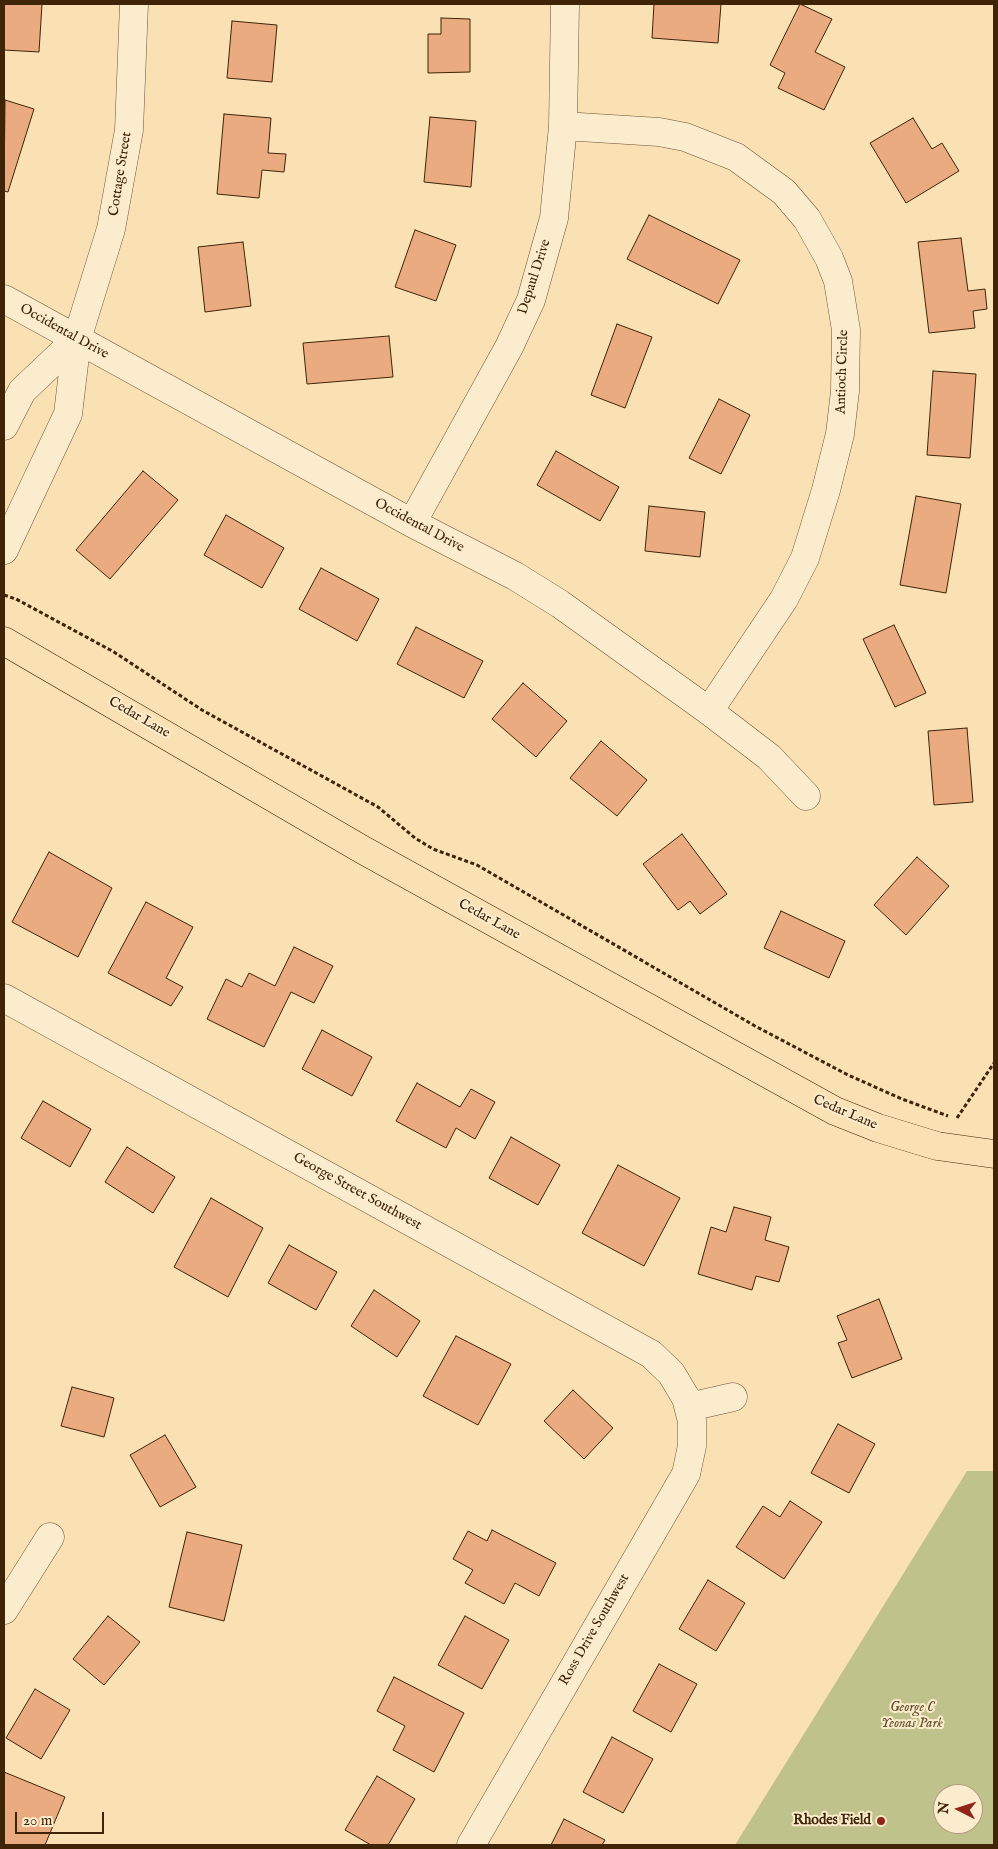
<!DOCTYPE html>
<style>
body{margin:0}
#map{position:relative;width:998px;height:1849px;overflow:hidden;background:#fae1b4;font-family:"IM FELL English",serif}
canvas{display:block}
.frame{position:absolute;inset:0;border:5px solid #3f2407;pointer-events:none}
.north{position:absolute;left:933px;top:1784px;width:50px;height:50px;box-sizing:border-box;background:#fcecce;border:1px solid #b09c7e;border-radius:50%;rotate:275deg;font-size:14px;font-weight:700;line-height:20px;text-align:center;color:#3f2407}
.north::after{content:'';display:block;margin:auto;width:18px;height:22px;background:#8f2418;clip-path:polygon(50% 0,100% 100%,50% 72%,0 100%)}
.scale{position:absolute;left:15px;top:1812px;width:89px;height:22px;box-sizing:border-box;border:2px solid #3f2407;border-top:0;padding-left:6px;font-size:15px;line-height:18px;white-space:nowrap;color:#3f2407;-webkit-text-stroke:4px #fcecce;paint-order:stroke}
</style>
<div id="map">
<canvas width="998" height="1849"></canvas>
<div class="frame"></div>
<div class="north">N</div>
<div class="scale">20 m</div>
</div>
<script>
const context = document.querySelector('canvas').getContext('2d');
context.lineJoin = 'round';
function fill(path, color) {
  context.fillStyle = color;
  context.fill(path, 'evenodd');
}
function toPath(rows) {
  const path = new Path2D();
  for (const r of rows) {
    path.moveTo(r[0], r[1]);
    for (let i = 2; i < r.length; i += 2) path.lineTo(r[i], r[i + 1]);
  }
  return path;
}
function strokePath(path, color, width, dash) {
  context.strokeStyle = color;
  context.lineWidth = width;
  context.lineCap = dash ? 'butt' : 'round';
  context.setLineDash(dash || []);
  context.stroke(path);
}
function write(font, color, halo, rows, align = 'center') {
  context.font = font + ' "IM FELL English",serif';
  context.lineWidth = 4;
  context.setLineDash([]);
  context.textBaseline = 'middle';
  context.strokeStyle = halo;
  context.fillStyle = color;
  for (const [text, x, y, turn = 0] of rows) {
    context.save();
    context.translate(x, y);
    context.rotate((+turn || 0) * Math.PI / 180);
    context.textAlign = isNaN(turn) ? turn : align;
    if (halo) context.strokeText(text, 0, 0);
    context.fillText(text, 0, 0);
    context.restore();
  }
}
fill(toPath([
 [967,1471,994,1471,994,1845,735,1845],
 [943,1794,973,1794,973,1824,943,1824]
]), '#c0c28b');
const building = toPath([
 [4,4,42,4,39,52,4,50,4,4],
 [654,4,721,4,718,43,652,38,654,4],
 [800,4,832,19,815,52,845,67,824,110,778,88,785,73,770,65,800,4],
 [441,18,470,19,470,72,428,73,428,34,441,34,441,18],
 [232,21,277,25,272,82,227,78,232,21],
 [5,100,34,109,8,192,4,191,5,100],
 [224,114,271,118,268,153,286,154,284,172,262,170,259,198,217,194,224,114],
 [430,117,476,121,471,187,424,182,430,117],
 [913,118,932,149,942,143,959,171,906,203,870,143,913,118],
 [649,215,740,260,718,304,627,259,649,215],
 [415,230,456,245,436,301,395,287,415,230],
 [961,238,968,291,985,289,987,309,973,311,975,328,929,333,918,242,961,238],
 [243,242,251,306,205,312,198,247,243,242],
 [617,324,652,337,625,408,591,395,617,324],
 [389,336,393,377,307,384,303,343,389,336],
 [933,371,976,374,970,458,927,455,933,371],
 [719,399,750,415,721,474,689,458,719,399],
 [556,451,619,487,600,521,537,485,556,451],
 [143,471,178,500,110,579,76,550,143,471],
 [916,496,961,504,946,593,900,585,916,496],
 [649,506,705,512,700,557,645,551,649,506],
 [226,515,284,548,262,588,204,555,226,515],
 [321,568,379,599,357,641,299,609,321,568],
 [894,625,926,693,895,707,863,639,894,625],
 [416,627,483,661,464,698,397,664,416,627],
 [523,683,567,721,536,757,492,719,523,683],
 [967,728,973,802,934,805,928,731,967,728],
 [601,741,647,780,617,816,570,778,601,741],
 [682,834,727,894,700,914,690,901,678,910,643,864,682,834],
 [49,852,112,888,78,957,12,922,49,852],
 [917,857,949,886,906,935,874,905,917,857],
 [146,902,193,927,166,978,183,987,171,1006,108,973,146,902],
 [781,911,845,941,829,978,764,948,781,911],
 [294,947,333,966,314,1003,291,992,264,1047,207,1019,226,979,242,987,249,973,275,986,294,947],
 [322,1030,372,1057,352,1096,302,1069,322,1030],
 [417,1083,460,1107,471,1089,495,1102,475,1139,456,1128,446,1148,396,1121,417,1083],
 [43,1101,91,1129,70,1167,21,1138,43,1101],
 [511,1137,560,1165,538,1205,489,1178,511,1137],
 [127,1147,175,1177,153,1213,105,1182,127,1147],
 [618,1165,680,1198,644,1266,582,1233,618,1165],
 [211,1198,263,1228,228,1297,174,1267,211,1198],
 [734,1207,771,1217,765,1240,789,1247,779,1282,756,1276,752,1290,698,1274,711,1227,726,1232,734,1207],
 [289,1245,337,1272,316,1310,268,1283,289,1245],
 [374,1290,420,1321,397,1357,351,1326,374,1290],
 [879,1299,902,1359,852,1378,838,1343,847,1340,837,1316,879,1299],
 [456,1336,511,1364,478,1425,423,1396,456,1336],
 [72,1387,114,1398,104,1437,61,1426,72,1387],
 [573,1390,613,1428,584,1459,544,1421,573,1390],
 [838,1424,875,1444,849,1493,811,1473,838,1424],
 [165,1435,196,1487,160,1507,130,1455,165,1435],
 [790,1501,822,1522,784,1579,736,1547,763,1506,780,1517,790,1501],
 [492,1530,556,1563,539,1596,515,1583,504,1604,465,1583,473,1570,453,1559,468,1531,487,1541,492,1530],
 [187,1532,242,1545,224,1621,169,1607,187,1532],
 [708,1580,745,1603,716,1651,679,1629,708,1580],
 [108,1616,140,1642,104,1685,73,1659,108,1616],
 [465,1616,509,1640,482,1689,438,1665,465,1616],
 [659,1664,697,1684,671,1732,633,1711,659,1664],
 [394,1677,464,1713,434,1772,393,1750,405,1726,377,1711,394,1677],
 [35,1689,70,1710,41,1759,6,1738,35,1689],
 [612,1737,653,1759,623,1813,583,1792,612,1737],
 [4,1772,65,1797,45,1845,4,1845,4,1772],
 [377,1776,415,1799,388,1845,371,1845,345,1830,377,1776],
 [564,1819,605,1840,602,1845,551,1845,564,1819]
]);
fill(building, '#eaab81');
strokePath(building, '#3f2407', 1);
const minor = toPath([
 [563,126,659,132,685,137,736,157,784,192,807,219,829,258,838,281,846,330,845,391,840,434,826,490,805,558,784,599,709,711],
 [4,299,412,523,515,576,560,604,709,711,769,757,806,796],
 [4,426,22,391,77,339],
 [412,523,509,347,531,300,554,218,563,126,565,4],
 [4,550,68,414,77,339,111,229,129,130,134,4],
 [4,998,651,1354,671,1373,686,1398,692,1421,692,1446,686,1474,471,1845],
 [689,1407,733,1397],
 [4,1610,50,1537]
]);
const major = toPath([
 [4,641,363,850,835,1111,878,1128,937,1146,994,1154]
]);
strokePath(minor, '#6e5332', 29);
strokePath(major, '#3f2407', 29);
strokePath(toPath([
 [4,595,16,599,114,652,202,710,378,807,415,838,433,849,477,865,755,1026,848,1075,902,1099,948,1116],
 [957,1118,994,1063]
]), '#3f2407', 3, [4, 2.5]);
strokePath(minor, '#fcecce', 28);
strokePath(major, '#fae1b4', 28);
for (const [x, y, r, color] of [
 [881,1821,5,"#8f2418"]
]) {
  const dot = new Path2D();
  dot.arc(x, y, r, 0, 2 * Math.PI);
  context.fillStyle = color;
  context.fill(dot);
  strokePath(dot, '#fcecce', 2);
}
write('14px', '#3f2407', '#fcecce', [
 ["Cottage Street",121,174,-81],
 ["Depaul Drive",535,277,-72],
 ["Occidental Drive",64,332,29],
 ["Antioch Circle",843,372,-88],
 ["Occidental Drive",419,526,28],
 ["Cedar Lane",139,718,30],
 ["Cedar Lane",489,920,29],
 ["Cedar Lane",845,1113,23],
 ["George Street Southwest",357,1192,29],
 ["Ross Drive Southwest",595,1630,-60]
]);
write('italic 14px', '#5f4c28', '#fcecce', [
 ["George C",912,1708],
 ["Yeonas Park",912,1724]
]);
write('bold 14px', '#3f2407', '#fcecce', [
 ["Rhodes Field",871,1821]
], 'right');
</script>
